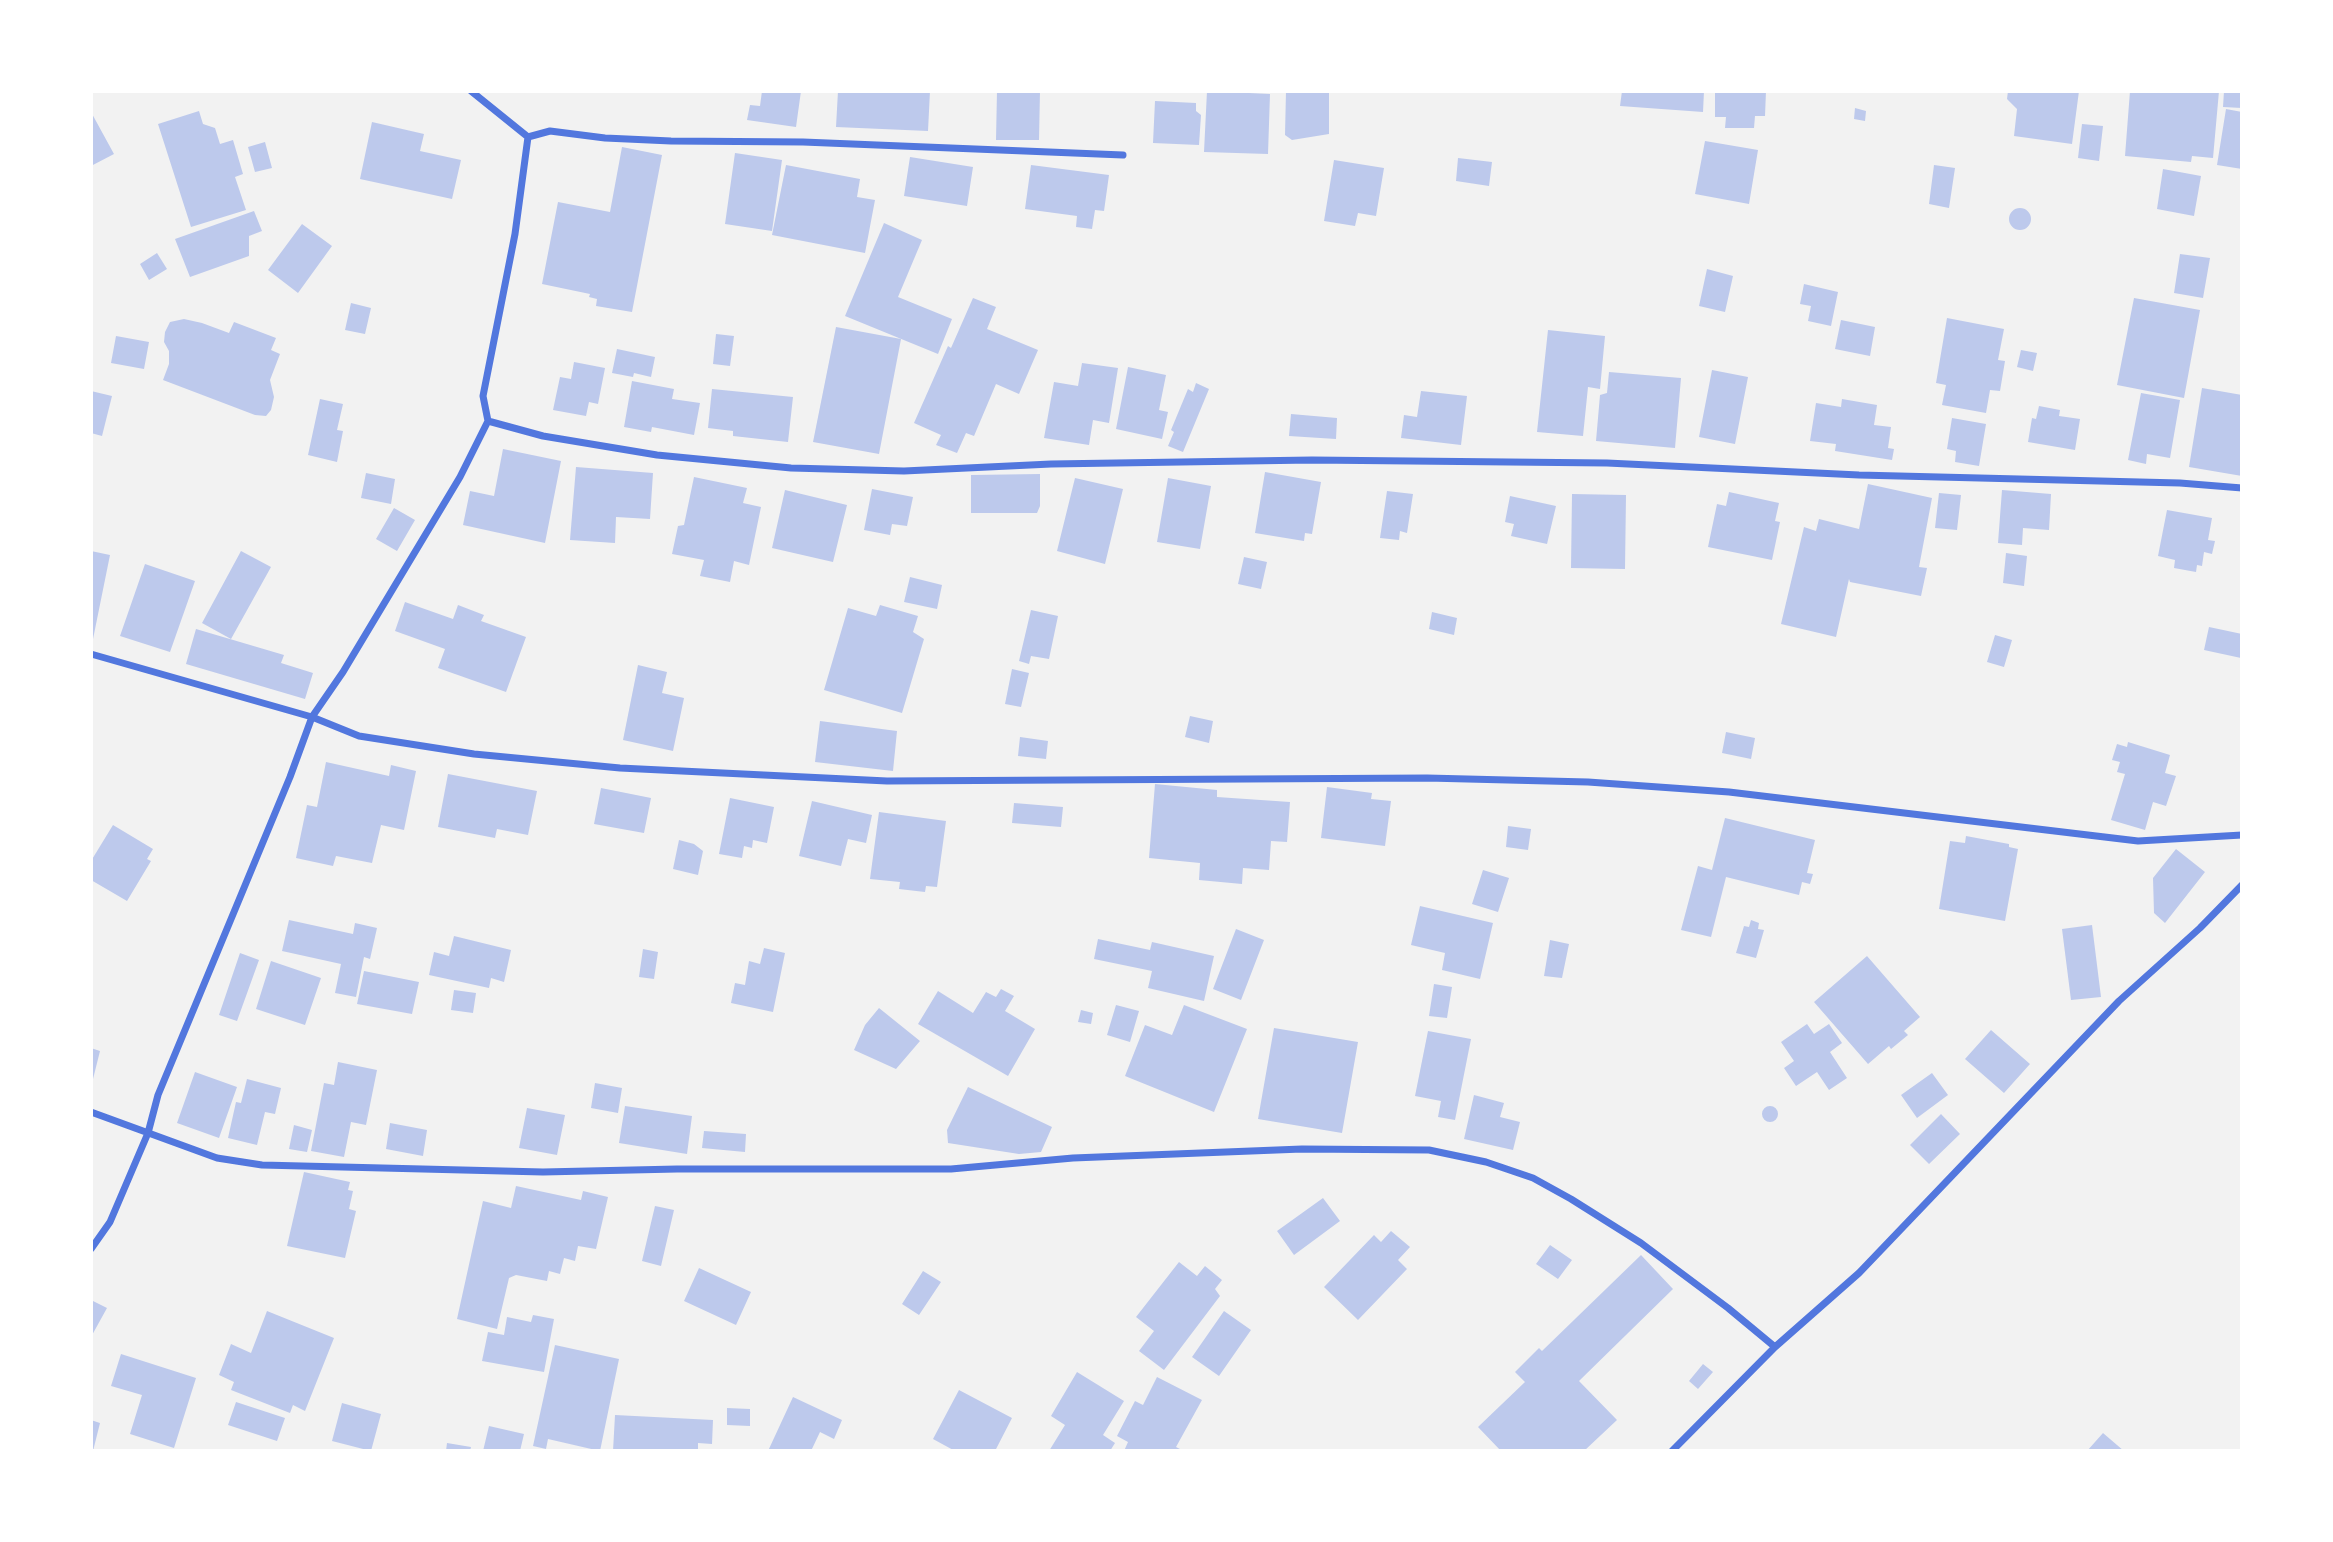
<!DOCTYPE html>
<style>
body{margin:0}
#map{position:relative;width:2333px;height:1542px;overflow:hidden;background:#f2f2f2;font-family:"Fira Sans",sans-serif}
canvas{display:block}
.frame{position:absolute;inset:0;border:93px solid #fff;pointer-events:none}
</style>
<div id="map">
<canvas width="2333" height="1542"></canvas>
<div class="frame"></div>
</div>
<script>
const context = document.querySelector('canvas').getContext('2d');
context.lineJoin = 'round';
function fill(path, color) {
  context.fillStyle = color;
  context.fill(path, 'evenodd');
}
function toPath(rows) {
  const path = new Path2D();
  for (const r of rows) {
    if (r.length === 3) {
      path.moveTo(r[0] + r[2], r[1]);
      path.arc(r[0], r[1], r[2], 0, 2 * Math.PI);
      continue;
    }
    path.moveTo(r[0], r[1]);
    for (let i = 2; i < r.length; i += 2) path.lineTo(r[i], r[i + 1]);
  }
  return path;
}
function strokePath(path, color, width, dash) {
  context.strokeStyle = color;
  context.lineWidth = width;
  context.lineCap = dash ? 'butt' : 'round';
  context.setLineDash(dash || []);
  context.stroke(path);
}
fill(toPath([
 [762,91,801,91,796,127,747,120,750,105,760,106],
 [838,91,930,91,928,131,836,127],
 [997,91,1040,91,1039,140,996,140],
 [1207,91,1270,94,1268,154,1204,152],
 [1286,91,1329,91,1329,134,1292,140,1285,135],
 [1622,91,1704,91,1703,112,1620,106],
 [1715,91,1766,91,1765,116,1755,116,1754,128,1725,128,1726,117,1715,117],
 [2008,91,2079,91,2072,144,2014,136,2017,109,2007,99],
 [2130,91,2219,91,2213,158,2192,156,2191,162,2125,156],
 [2224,91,2242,91,2242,108,2223,107],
 [1155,101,1196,103,1196,111,1201,115,1199,145,1153,143],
 [1855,108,1866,111,1865,121,1854,119],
 [2226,109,2242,112,2242,169,2217,165],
 [199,111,203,124,215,128,220,144,233,140,243,174,235,177,246,210,191,227,158,124],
 [91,112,114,154,91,166],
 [372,122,424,134,420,151,461,160,452,199,360,179],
 [2082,124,2103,126,2099,161,2078,158],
 [1705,141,1758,150,1749,204,1695,194],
 [265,142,272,168,255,172,248,147],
 [622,147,662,155,632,312,596,306,597,299,589,297,590,294,542,284,558,202,610,212],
 [735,153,782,160,772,231,725,224],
 [910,157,973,167,967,206,904,196],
 [1458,158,1492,162,1489,186,1456,181],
 [1334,160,1384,168,1376,216,1358,213,1355,226,1324,221],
 [786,165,860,179,857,197,875,200,865,253,772,235],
 [1031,165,1109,175,1104,211,1095,210,1092,229,1076,227,1077,216,1025,209],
 [1934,165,1955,168,1949,208,1929,204],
 [2163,169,2201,176,2194,216,2157,209],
 [2020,219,11],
 [254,211,262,231,249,236,249,256,190,277,175,239],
 [884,223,922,240,898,297,952,319,938,354,845,316],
 [302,224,332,246,298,293,268,270],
 [157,253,167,269,149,280,140,264],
 [2180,254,2210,258,2203,298,2174,293],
 [1707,269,1733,276,1725,312,1699,306],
 [1804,284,1838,292,1831,326,1808,321,1811,306,1800,304],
 [973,298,996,307,987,329,1038,350,1019,394,996,384,974,436,966,433,957,453,936,445,941,435,914,423,948,346,951,348],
 [2134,298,2200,310,2184,398,2117,385],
 [351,303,371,308,365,334,345,330],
 [1947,318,2004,329,1998,360,2005,361,2000,391,1990,390,1986,413,1942,405,1946,385,1936,383],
 [184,319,202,323,229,333,234,322,276,338,271,350,280,354,270,380,274,397,271,410,266,416,255,415,163,380,169,364,169,351,164,342,165,332,170,322],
 [1841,320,1875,327,1870,356,1835,349],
 [836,327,901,339,879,454,813,442],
 [1548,330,1605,336,1600,389,1588,387,1583,436,1537,432],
 [716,334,734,336,730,366,713,364],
 [116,336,149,342,144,369,111,363],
 [617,349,655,357,651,377,634,373,633,377,612,373],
 [2021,350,2037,353,2033,371,2017,367],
 [574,362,605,368,598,404,589,402,586,416,553,410,560,377,571,379],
 [1082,363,1118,368,1109,423,1093,420,1089,445,1044,438,1054,382,1078,386],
 [1128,367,1166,375,1159,410,1168,412,1162,439,1116,429],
 [1712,370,1748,377,1735,444,1699,437],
 [1609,372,1681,378,1675,448,1596,441,1600,395,1607,393],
 [632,381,674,389,672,399,700,403,694,435,652,427,651,432,624,427],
 [1196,383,1209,389,1183,452,1168,446,1174,432,1171,430,1188,389,1193,392],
 [2202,388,2242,395,2242,476,2189,467],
 [712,389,793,397,788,442,733,436,733,431,708,428],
 [91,391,112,396,102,436,91,433],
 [1421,391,1467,396,1461,445,1401,438,1404,415,1417,417],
 [2141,393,2180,400,2170,458,2147,454,2146,464,2128,460],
 [320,399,343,404,337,430,343,431,337,462,308,455],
 [1842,399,1877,405,1874,425,1891,427,1888,448,1894,449,1892,460,1835,451,1836,444,1810,441,1816,403,1841,407],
 [2039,406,2060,410,2059,416,2080,419,2075,450,2028,442,2032,418,2036,419],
 [1291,414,1337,418,1336,439,1289,436],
 [1952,418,1986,424,1979,466,1955,462,1956,451,1947,449],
 [503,449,561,461,545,543,463,525,470,491,494,496],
 [576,467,653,473,650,519,616,517,615,543,570,540],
 [1265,472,1321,482,1312,534,1305,533,1304,541,1255,533],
 [366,473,395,479,391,504,361,498],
 [1040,474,1040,506,1037,513,971,513,971,475],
 [694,477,747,488,743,503,761,507,749,565,734,561,730,582,700,576,704,560,672,554,678,526,684,525],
 [1075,478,1123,489,1105,564,1057,551],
 [1168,478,1211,486,1200,549,1157,542],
 [1868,484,1932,498,1919,567,1927,568,1921,596,1850,582,1849,579,1836,637,1781,624,1804,527,1816,531,1819,519,1859,529],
 [872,489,913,497,907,526,892,524,890,535,864,530],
 [785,490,847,505,833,562,772,548],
 [2002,490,2051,494,2049,530,2023,528,2022,545,1998,543],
 [1387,491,1413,494,1407,533,1400,531,1399,540,1380,538],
 [1729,492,1779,503,1775,521,1780,522,1772,560,1708,547,1717,504,1726,506],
 [1939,493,1961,495,1957,530,1935,528],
 [1572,494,1626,495,1625,569,1571,568],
 [1510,496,1556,506,1547,544,1511,536,1514,524,1505,522],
 [394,508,415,520,397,551,376,539],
 [2167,510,2212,518,2208,540,2215,541,2212,554,2204,552,2202,566,2197,565,2196,572,2174,568,2175,560,2158,556],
 [91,551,110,555,92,644,91,644],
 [241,551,271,567,231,639,202,623],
 [2006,553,2027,556,2024,586,2003,583],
 [1244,557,1267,562,1261,589,1238,584],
 [145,564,195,581,170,652,120,636],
 [910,577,942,585,937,609,904,602],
 [405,602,453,619,458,605,484,615,481,621,526,637,506,692,438,668,445,649,395,631],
 [880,605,918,616,913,632,924,639,902,713,824,690,848,608,876,616],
 [1031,610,1058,616,1049,659,1031,656,1029,664,1019,661],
 [1432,612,1457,618,1454,635,1429,629],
 [2209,627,2242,634,2241,658,2204,650],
 [196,629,284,655,281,663,313,673,305,699,186,664],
 [1995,635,2012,640,2004,667,1987,662],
 [638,665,667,672,662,693,684,698,673,751,623,740],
 [1012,669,1029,673,1021,707,1005,704],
 [1190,716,1213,721,1209,743,1185,737],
 [820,721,897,731,893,771,815,762],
 [1726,732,1755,738,1751,759,1722,753],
 [1020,737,1048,741,1046,759,1018,756],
 [2128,742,2170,755,2165,773,2176,776,2166,806,2153,802,2145,830,2111,820,2125,774,2117,772,2120,762,2112,760,2117,744,2127,747],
 [326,762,389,776,391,765,416,771,404,830,381,825,372,863,336,856,333,866,296,858,307,805,317,807],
 [448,774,537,791,528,835,497,829,495,838,438,827],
 [1155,784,1217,790,1217,797,1290,802,1287,842,1271,841,1269,870,1243,868,1242,884,1199,880,1200,863,1149,858],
 [1327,787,1372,793,1371,799,1391,801,1385,846,1321,838],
 [601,788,651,798,644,833,594,824],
 [730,798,774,807,767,843,753,840,752,848,744,846,742,858,719,854],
 [812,801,872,815,866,843,848,839,841,866,799,856],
 [1014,803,1063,807,1061,827,1012,823],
 [879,812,946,821,937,887,926,886,925,892,899,889,900,882,870,879],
 [1725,818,1815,840,1807,873,1813,874,1810,884,1802,882,1799,895,1726,877,1711,937,1681,930,1698,866,1712,870],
 [113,825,153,849,147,859,151,861,127,901,91,880,91,861],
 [1508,826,1531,829,1528,850,1506,847],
 [1966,836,2009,844,2009,847,2018,849,2005,921,1939,909,1950,841,1965,843],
 [679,840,694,844,703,851,698,875,673,869],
 [2176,849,2205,872,2165,923,2154,913,2153,878],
 [1483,870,1509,878,1498,912,1472,904],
 [1420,906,1493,923,1480,979,1442,970,1445,953,1411,945],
 [289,920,353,934,355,923,377,928,370,959,364,957,356,997,335,993,341,964,282,951],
 [1751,920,1759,923,1758,929,1764,930,1756,958,1736,953,1744,926,1749,927],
 [2092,925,2101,997,2071,1000,2062,929],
 [1236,929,1264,940,1241,1000,1213,989],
 [454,936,511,950,504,982,491,978,489,988,429,975,434,952,449,956],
 [1098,939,1150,950,1152,942,1214,956,1204,1001,1148,988,1152,971,1094,959],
 [1550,940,1569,944,1562,978,1544,976],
 [764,948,785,953,773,1012,731,1003,735,983,745,985,749,961,760,964],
 [643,949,658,952,654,979,639,977],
 [240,953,259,960,237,1021,219,1015],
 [1867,956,1920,1017,1904,1031,1908,1035,1891,1049,1889,1046,1868,1064,1814,1002],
 [271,961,321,978,305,1025,256,1009],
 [364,971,419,982,412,1014,357,1004],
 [1434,984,1452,987,1447,1018,1429,1016],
 [1001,989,1014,996,1005,1011,1035,1029,1008,1076,918,1024,938,991,973,1013,986,992,996,997],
 [454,990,476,993,473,1013,451,1010],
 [1116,1005,1139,1011,1130,1042,1107,1035],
 [1184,1005,1247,1029,1214,1112,1125,1076,1145,1025,1172,1035],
 [879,1008,920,1041,896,1069,854,1050,865,1025],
 [1081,1010,1093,1013,1091,1024,1078,1022],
 [1807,1024,1814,1034,1829,1024,1842,1043,1830,1052,1847,1078,1829,1090,1817,1072,1796,1086,1784,1068,1794,1061,1781,1042],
 [1274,1028,1358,1042,1342,1133,1258,1119],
 [1991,1030,2030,1064,2004,1093,1965,1059],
 [1428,1031,1471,1039,1455,1120,1438,1117,1441,1101,1415,1096],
 [91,1048,100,1051,92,1083,91,1083],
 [338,1062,377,1070,366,1125,351,1122,344,1157,311,1151,324,1083,334,1085],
 [195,1072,237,1087,219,1138,177,1123],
 [1932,1073,1948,1095,1917,1118,1901,1095],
 [247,1079,281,1088,275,1114,265,1112,257,1145,228,1138,236,1102,241,1103],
 [595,1083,622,1088,618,1113,591,1108],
 [968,1087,1052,1127,1041,1152,1019,1154,948,1143,947,1130],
 [1474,1095,1504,1103,1500,1117,1520,1122,1513,1150,1464,1139],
 [1770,1114,8],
 [625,1106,692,1116,687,1154,619,1143],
 [527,1108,565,1115,557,1155,519,1148],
 [1941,1114,1960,1134,1929,1164,1910,1145],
 [390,1123,427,1130,423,1156,386,1149],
 [294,1125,312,1130,307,1152,289,1149],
 [704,1131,746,1134,745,1152,702,1148],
 [304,1172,350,1182,348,1190,353,1191,349,1209,356,1211,345,1258,287,1246],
 [516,1186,581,1200,583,1191,608,1197,596,1249,578,1246,575,1261,564,1258,560,1274,549,1271,547,1281,516,1275,509,1278,497,1329,457,1319,483,1201,511,1208],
 [1323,1198,1340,1221,1294,1255,1277,1231],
 [655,1206,674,1210,661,1266,642,1261],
 [1391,1231,1410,1247,1398,1260,1407,1269,1358,1320,1324,1287,1374,1235,1381,1242],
 [1550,1245,1572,1260,1558,1279,1536,1264],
 [1641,1255,1673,1289,1579,1381,1617,1420,1584,1451,1501,1451,1478,1427,1525,1382,1515,1372,1539,1348,1542,1351],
 [1179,1262,1197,1276,1205,1266,1222,1280,1215,1289,1220,1296,1164,1370,1139,1351,1154,1331,1136,1317],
 [699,1268,751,1292,736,1325,684,1301],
 [923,1271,941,1282,919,1315,902,1304],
 [91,1300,107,1308,91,1337],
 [267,1311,334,1338,305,1411,293,1405,290,1413,231,1390,234,1382,219,1375,231,1344,251,1353],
 [1224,1311,1251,1330,1219,1376,1192,1357],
 [533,1315,554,1319,544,1372,482,1361,488,1332,504,1335,507,1317,531,1322],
 [555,1345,619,1359,600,1451,548,1439,546,1449,533,1446],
 [121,1354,196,1378,174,1448,130,1434,142,1395,111,1386],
 [1703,1364,1713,1372,1698,1389,1689,1381],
 [1077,1372,1124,1401,1103,1435,1115,1443,1110,1451,1049,1451,1065,1425,1051,1416],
 [1157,1377,1202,1400,1176,1447,1184,1451,1124,1451,1128,1442,1117,1436,1135,1401,1143,1405],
 [959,1390,1012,1418,995,1451,955,1451,933,1439],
 [793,1397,842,1420,834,1439,820,1432,811,1451,768,1451],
 [236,1402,285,1418,277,1441,228,1425],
 [342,1403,381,1414,371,1451,332,1441],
 [727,1408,750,1409,750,1426,727,1425],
 [615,1415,713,1420,712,1444,698,1443,698,1451,613,1451],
 [91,1420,100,1423,93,1451,91,1451],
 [489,1426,524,1434,520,1451,483,1451],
 [2103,1433,2124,1451,2087,1451],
 [447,1443,471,1447,470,1451,446,1451]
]), '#bdc9ec');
strokePath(toPath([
 [528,137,550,131,605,138,671,141,803,142,1123,155],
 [488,421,543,436,657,455,791,468,904,471,1051,464,1312,460,1607,463,1859,475,2180,483,2242,488],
 [91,654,312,717,343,672,460,477,488,421,483,396,515,234,528,137,471,91],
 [91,1112,217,1158,262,1165,543,1172,677,1169,951,1169,1073,1158,1302,1149,1429,1150,1486,1162,1533,1178,1571,1199,1641,1243,1728,1308,1775,1347],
 [91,1249,110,1222,148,1133,158,1095,290,777,312,717,359,736,474,754,620,768,887,781,1427,778,1588,782,1729,792,2138,841,2242,835],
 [1672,1451,1775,1347,1859,1273,2119,1001,2200,928,2242,885]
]), '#5277de', 7);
</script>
